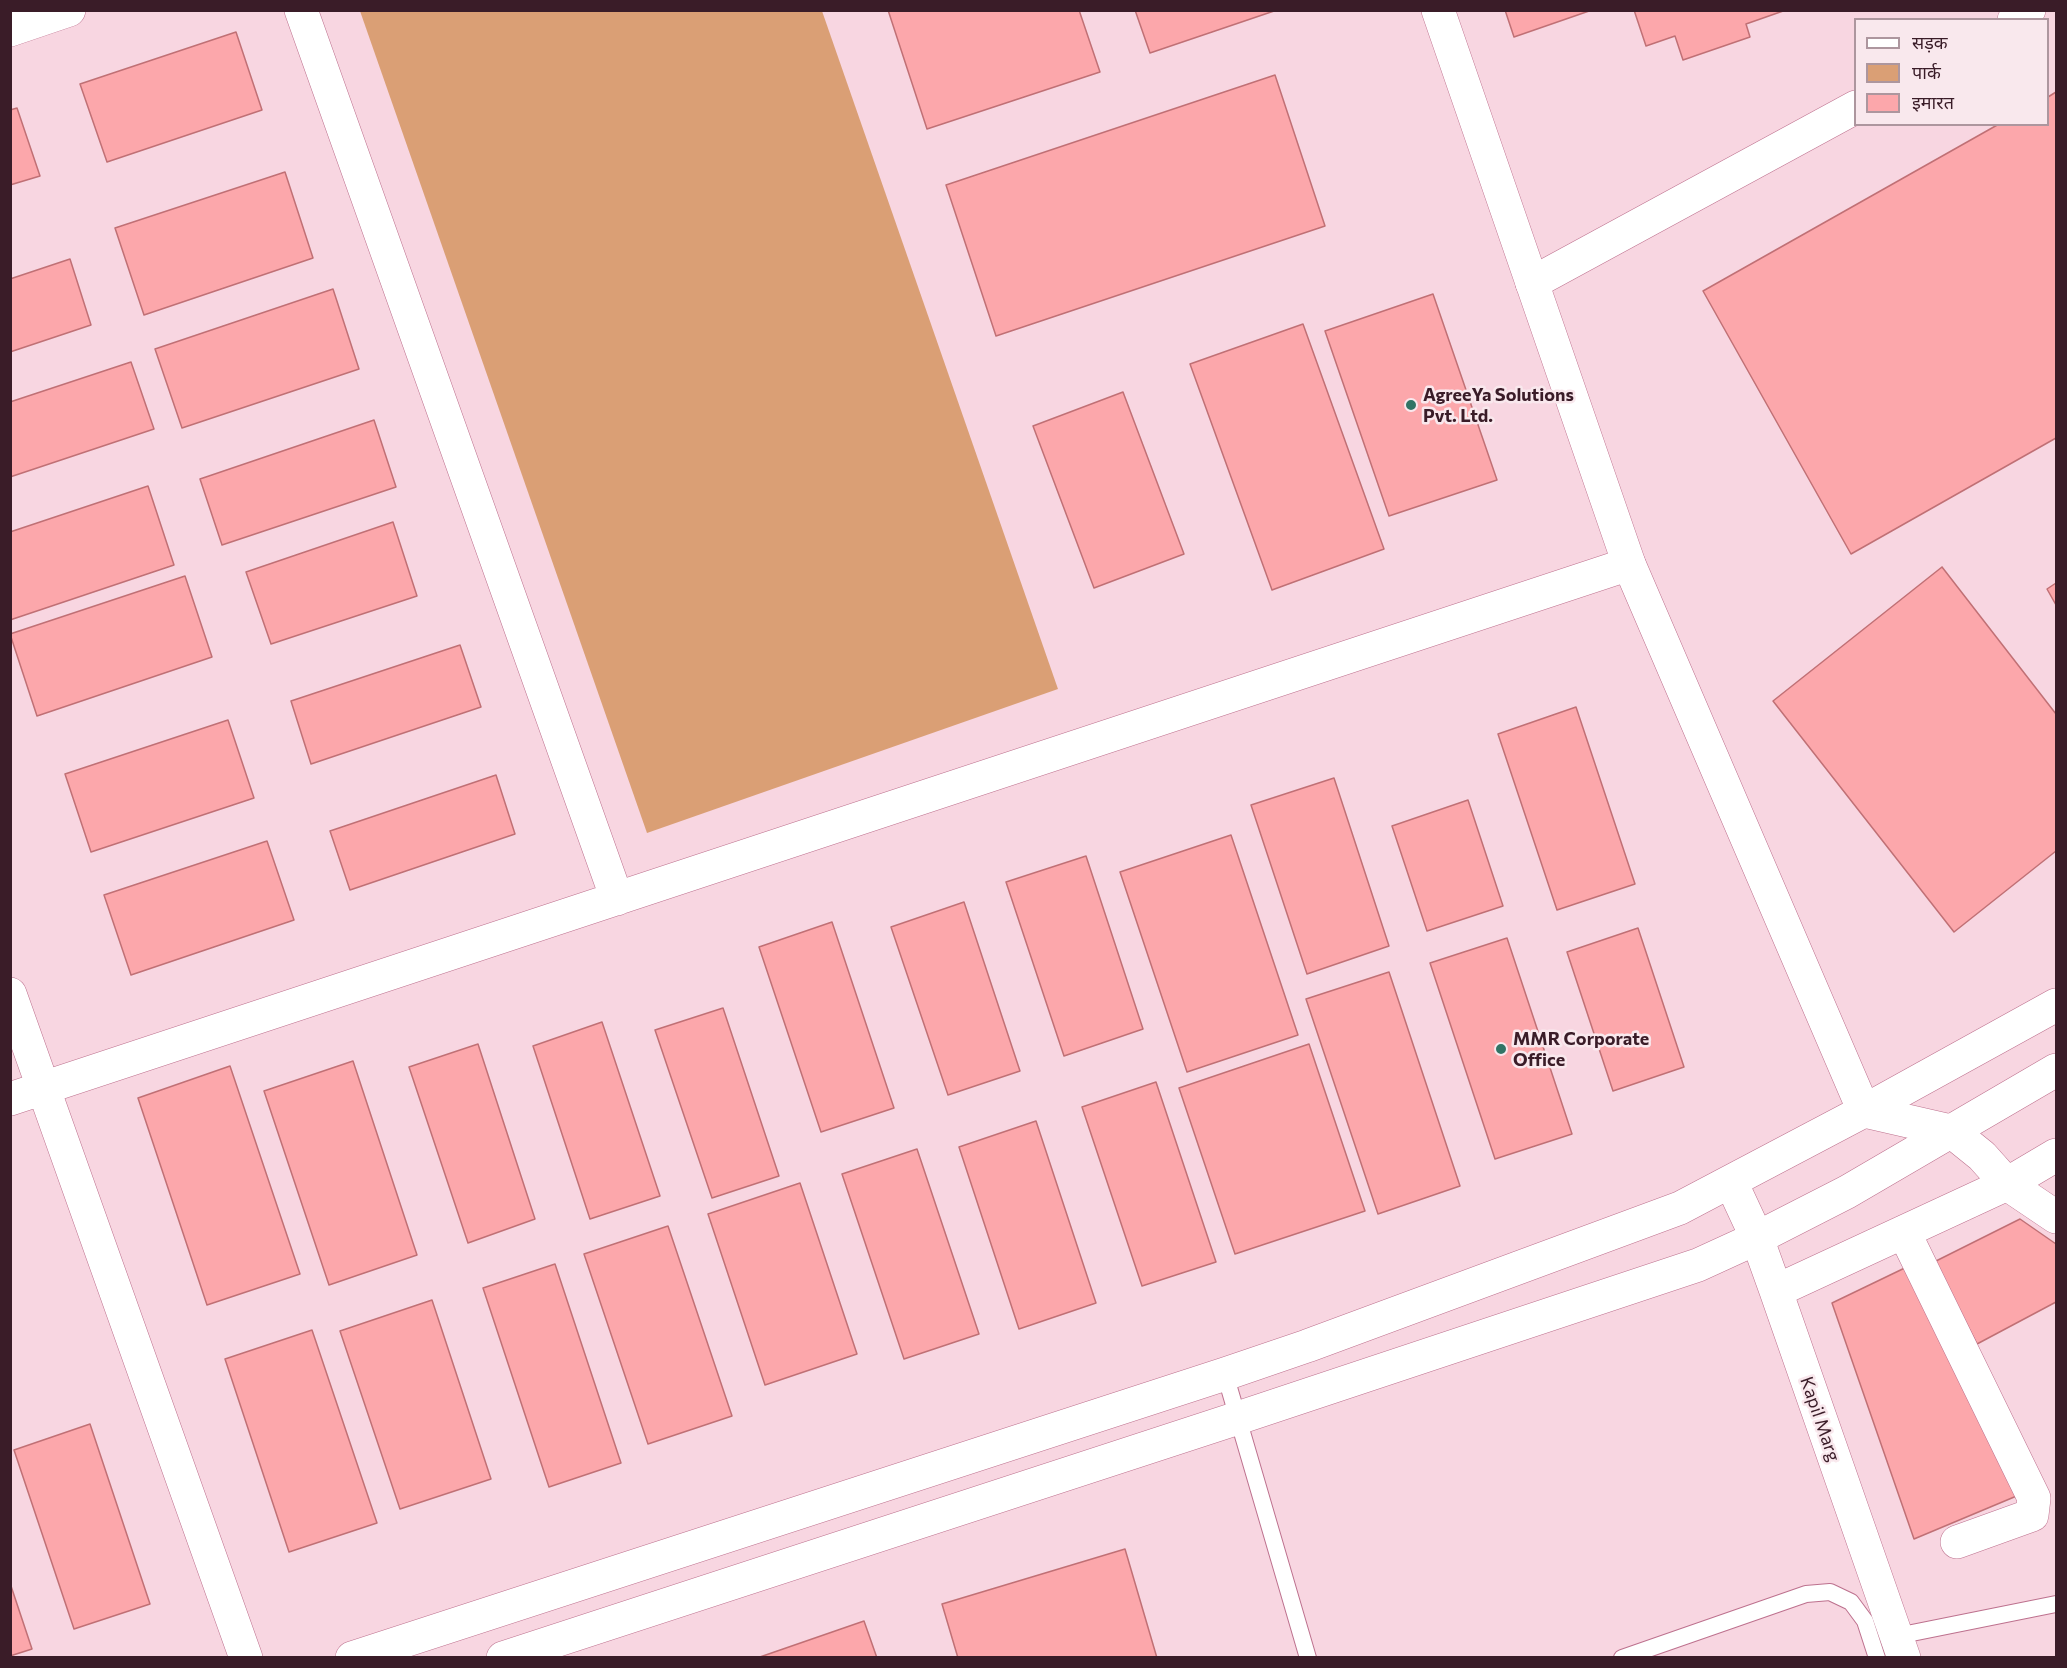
<!DOCTYPE html>
<meta charset="utf-8">
<style>
body{margin:0}
#map{position:relative;width:2067px;height:1668px;overflow:hidden;background:#f8d6e1;font-family:Commissioner,"Noto Sans Devanagari",sans-serif}
canvas{display:block}
.frame{position:absolute;inset:0;border:12px solid #3a1c28;pointer-events:none}
.legend{position:absolute;left:1854px;top:18px;width:195px;height:108px;box-sizing:border-box;background:#f9e8ed;border:2px solid #ad969e;margin:0;padding:8px 10px;list-style:none;font-size:18px;color:#3a1c28}
.legend li{display:flex;align-items:center;gap:12px;height:30px}
.legend b{width:30px;border:2px solid #ad969e}
</style>
<div id="map">
<canvas width="2067" height="1668"></canvas>
<div class="frame"></div>
<ul class="legend">
<li><b style="height:8px;background:#fff"></b>सड़क</li>
<li><b style="height:16px;background:#da9f75"></b>पार्क</li>
<li><b style="height:16px;background:#fca7ab"></b>इमारत</li>
</ul>
</div>
<script>
const context = document.querySelector('canvas').getContext('2d');
context.lineJoin = 'round';
function fill(path, color) {
  context.fillStyle = color;
  context.fill(path, 'evenodd');
}
function toPath(rows) {
  const path = new Path2D();
  for (const r of rows) {
    path.moveTo(r[0], r[1]);
    for (let i = 2; i < r.length; i += 2) path.lineTo(r[i], r[i + 1]);
  }
  return path;
}
function strokePath(path, color, width, dash) {
  context.strokeStyle = color;
  context.lineWidth = width;
  context.lineCap = dash ? 'butt' : 'round';
  context.setLineDash(dash || []);
  context.stroke(path);
}
function write(font, color, halo, rows, align = 'center') {
  context.font = font + ' Commissioner,sans-serif';
  context.lineWidth = 5;
  context.setLineDash([]);
  context.textBaseline = 'middle';
  context.strokeStyle = halo;
  context.fillStyle = color;
  for (const [text, x, y, turn = 0] of rows) {
    context.save();
    context.translate(x, y);
    context.rotate((+turn || 0) * Math.PI / 180);
    context.textAlign = isNaN(turn) ? turn : align;
    if (halo) context.strokeText(text, 0, 0);
    context.fillText(text, 0, 0);
    context.restore();
  }
}
fill(toPath([
 [360,11,822,11,1058,689,647,833]
]), '#da9f75');
const building = toPath([
 [888,10,1079,10,1100,72,927,129,888,10],
 [1135,10,1277,10,1150,53,1135,10],
 [1505,10,1592,10,1514,37,1505,10],
 [1634,10,1786,10,1746,24,1750,37,1683,60,1675,36,1646,46,1634,10],
 [236,32,262,110,107,162,80,84,236,32],
 [1275,75,1325,226,996,336,946,185,1275,75],
 [2056,92,2056,438,1851,554,1703,291,1999,124,2048,124,2048,97,2056,92],
 [17,108,40,176,10,185,10,110,17,108],
 [285,172,313,258,144,315,115,228,285,172],
 [70,259,91,325,10,352,10,279,70,259],
 [333,289,359,369,182,428,155,349,333,289],
 [1433,294,1497,480,1389,516,1325,331,1433,294],
 [1303,324,1384,549,1272,590,1190,364,1303,324],
 [131,362,154,429,10,477,10,402,131,362],
 [1123,392,1184,554,1094,588,1033,426,1123,392],
 [374,420,396,487,222,545,200,479,374,420],
 [148,486,174,565,10,620,10,532,148,486],
 [393,522,417,596,271,644,246,572,393,522],
 [1942,567,2056,714,2056,851,1954,932,1773,701,1942,567],
 [185,576,212,657,37,716,10,634,185,576],
 [2056,583,2056,605,2047,589,2056,583],
 [460,645,481,707,311,764,291,701,460,645],
 [1576,707,1635,884,1557,910,1498,734,1576,707],
 [228,720,254,798,91,852,65,774,228,720],
 [496,775,515,834,350,890,330,831,496,775],
 [1334,778,1389,946,1307,974,1251,805,1334,778],
 [1468,800,1503,906,1427,931,1392,826,1468,800],
 [1231,835,1298,1035,1187,1072,1120,872,1231,835],
 [267,841,294,920,131,975,104,895,267,841],
 [1086,856,1143,1029,1064,1056,1006,882,1086,856],
 [964,902,1020,1071,948,1095,891,927,964,902],
 [832,922,894,1108,821,1132,759,947,832,922],
 [1638,928,1684,1067,1613,1091,1567,952,1638,928],
 [1507,938,1572,1134,1495,1159,1430,963,1507,938],
 [1389,972,1460,1186,1378,1214,1306,999,1389,972],
 [723,1008,779,1176,712,1198,655,1030,723,1008],
 [602,1022,660,1196,590,1219,533,1046,602,1022],
 [478,1044,535,1219,468,1243,409,1067,478,1044],
 [1309,1044,1365,1211,1235,1254,1179,1088,1309,1044],
 [353,1061,417,1255,329,1285,264,1091,353,1061],
 [230,1066,300,1274,207,1305,138,1098,230,1066],
 [1156,1082,1216,1262,1142,1286,1082,1107,1156,1082],
 [1036,1121,1096,1303,1019,1329,959,1147,1036,1121],
 [917,1149,979,1334,904,1359,842,1174,917,1149],
 [800,1183,857,1354,765,1385,708,1214,800,1183],
 [2020,1219,2056,1244,2056,1302,1977,1344,1934,1262,2020,1219],
 [668,1226,732,1416,648,1444,584,1254,668,1226],
 [555,1264,621,1463,549,1487,483,1288,555,1264],
 [1913,1264,2019,1495,1914,1539,1832,1303,1913,1264],
 [432,1300,491,1479,400,1509,340,1331,432,1300],
 [312,1330,377,1523,289,1552,225,1359,312,1330],
 [90,1424,150,1604,74,1629,14,1450,90,1424],
 [1125,1549,1157,1658,958,1658,942,1604,1125,1549],
 [10,1583,32,1649,10,1656,10,1583],
 [864,1621,877,1658,757,1658,864,1621]
]);
fill(building, '#fca7ab');
strokePath(building, '#c07075', 1.5);
const lane = toPath([
 [1225,1374,1308,1658],
 [1897,1636,2056,1604],
 [1622,1658,1806,1594,1830,1592,1851,1602,1865,1621,1877,1658]
]);
const street = toPath([
 [301,10,617,899],
 [2014,20,2029,10],
 [10,30,69,10],
 [1532,283,1856,107],
 [10,994,246,1658],
 [10,1099,1629,564],
 [1864,1111,1951,1131,1982,1156,2007,1184,2056,1217],
 [1731,1182,1757,1238,1776,1291,1904,1658],
 [1904,1232,2034,1498,2032,1515,1957,1542],
 [1776,1291,2007,1184,2056,1155]
]);
const secondary = toPath([
 [1438,10,1629,564,1864,1111],
 [352,1658,1225,1374,1307,1346,1680,1208,1864,1111,2056,1005],
 [503,1658,1238,1418,1698,1265,1757,1238,1847,1192,2056,1070]
]);
strokePath(lane, '#bd718e', 18);
strokePath(street, '#bd718e', 34);
strokePath(secondary, '#bd718e', 34);
strokePath(lane, '#fff', 16);
strokePath(street, '#fff', 33);
strokePath(secondary, '#fff', 33);
for (const [x, y, r, color] of [
 [1411,405,6,"#317465"],
 [1501,1049,6,"#317465"]
]) {
  const dot = new Path2D();
  dot.arc(x, y, r, 0, 2 * Math.PI);
  context.fillStyle = color;
  context.fill(dot);
  strokePath(dot, '#f9e8ed', 2);
}
write('bold 18px', '#3a1c28', '#f9e8ed', [
 ["AgreeYa Solutions",1423,395],
 ["Pvt. Ltd.",1423,416],
 ["MMR Corporate",1513,1039],
 ["Office",1513,1060]
], 'left');
write('18px', '#3a1c28', '#f9e8ed', [
 ["Kapil Marg",1820,1419,71]
]);
</script>
